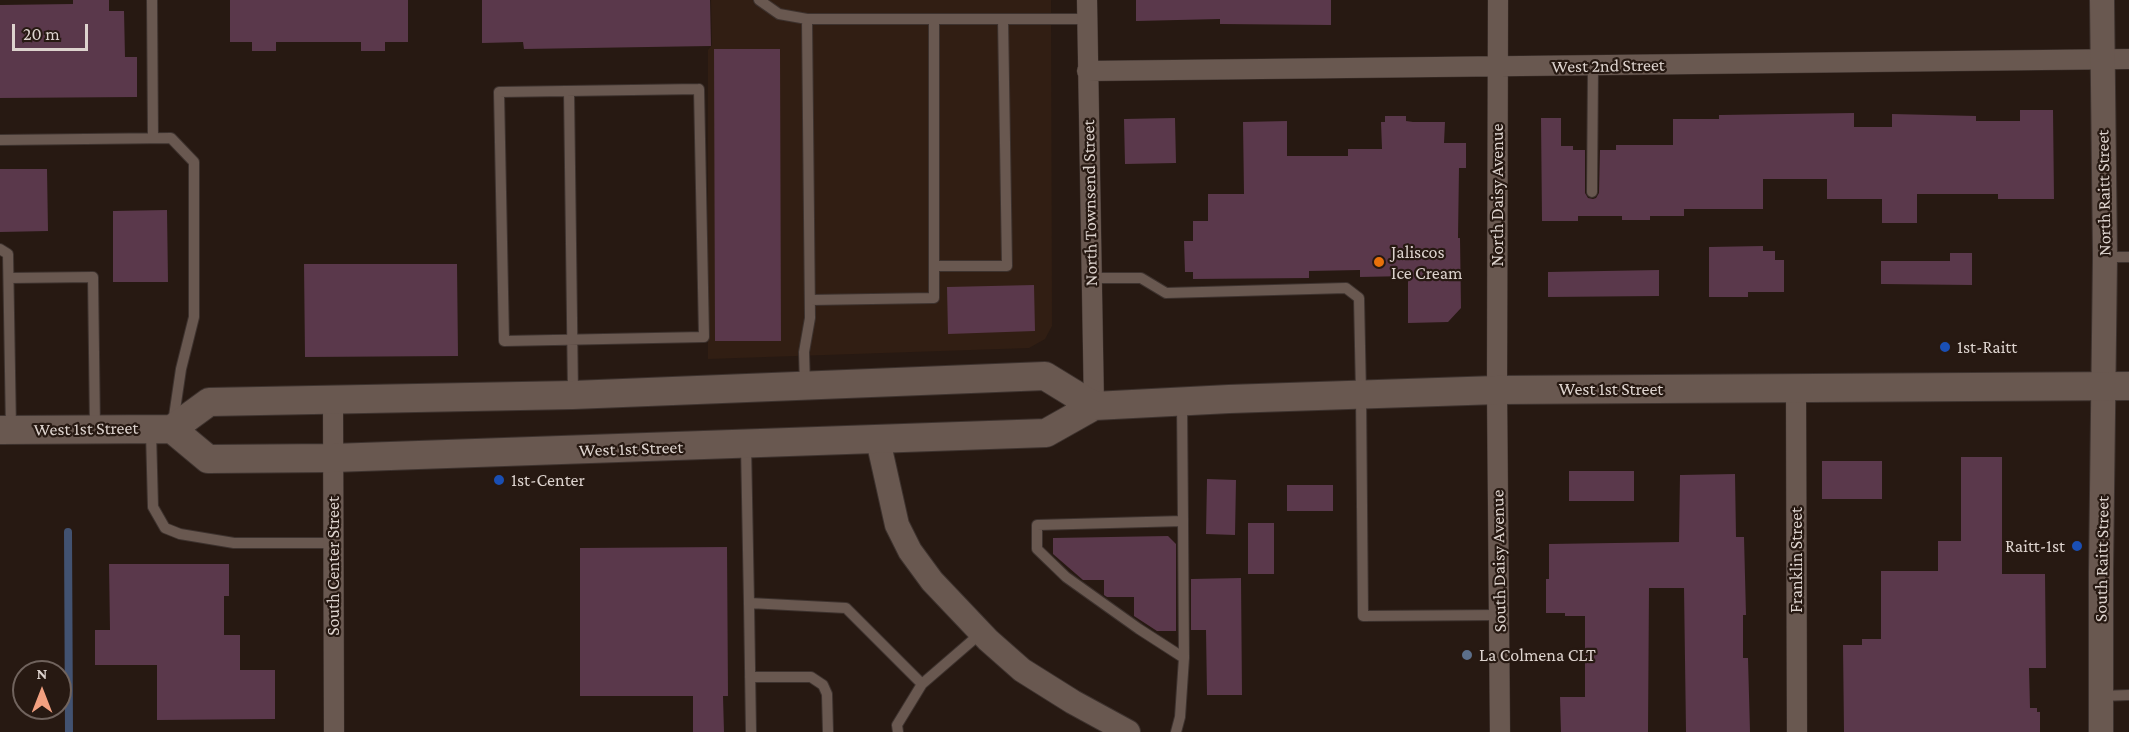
<!DOCTYPE html>
<style>
body{margin:0}
#map{position:relative;width:2129px;height:732px;overflow:hidden;background:#271912;font-family:"Crimson Pro",serif}
canvas{display:block}
.north{position:absolute;left:12px;top:660px;width:60px;height:60px;box-sizing:border-box;background:#271912;border:2px solid #70635d;border-radius:50%;rotate:0deg;font-size:16px;font-weight:700;line-height:24px;text-align:center;color:#ddd3ce}
.north::after{content:'';display:block;margin:auto;width:21px;height:27px;background:#f2a080;clip-path:polygon(50% 0,100% 100%,50% 72%,0 100%)}
.scale{position:absolute;left:12px;top:24px;width:76px;height:27px;box-sizing:border-box;border:3px solid #ddd3ce;border-top:0;padding-left:8px;font-size:18px;line-height:21px;white-space:nowrap;color:#ddd3ce;-webkit-text-stroke:4px #271912;paint-order:stroke}
</style>
<div id="map">
<canvas width="2129" height="732"></canvas>
<div class="north">N</div>
<div class="scale">20 m</div>
</div>
<script>
const context = document.querySelector('canvas').getContext('2d');
context.lineJoin = 'round';
function fill(path, color) {
  context.fillStyle = color;
  context.fill(path, 'evenodd');
}
function toPath(rows) {
  const path = new Path2D();
  for (const r of rows) {
    path.moveTo(r[0], r[1]);
    for (let i = 2; i < r.length; i += 2) path.lineTo(r[i], r[i + 1]);
  }
  return path;
}
function strokePath(path, color, width, dash) {
  context.strokeStyle = color;
  context.lineWidth = width;
  context.lineCap = dash ? 'butt' : 'round';
  context.setLineDash(dash || []);
  context.stroke(path);
}
function write(font, color, halo, rows, align = 'center') {
  context.font = font + ' "Crimson Pro",serif';
  context.lineWidth = 4.5;
  context.setLineDash([]);
  context.textBaseline = 'middle';
  context.strokeStyle = halo;
  context.fillStyle = color;
  for (const [text, x, y, turn = 0] of rows) {
    context.save();
    context.translate(x, y);
    context.rotate((+turn || 0) * Math.PI / 180);
    context.textAlign = isNaN(turn) ? turn : align;
    if (halo) context.strokeText(text, 0, 0);
    context.fillText(text, 0, 0);
    context.restore();
  }
}
fill(toPath([
 [711,0,1051,0,1052,326,1045,339,1029,348,708,359,708,50,712,45]
]), '#311e13');
strokePath(toPath([
 [68,532,69,732]
]), '#425271', 8);
fill(toPath([
 [73,0,109,0,109,11,124,11,125,57,137,57,137,97,0,98,0,5,73,4],
 [230,0,408,0,408,42,385,42,385,51,361,51,361,42,276,42,276,51,252,51,252,42,230,42],
 [482,0,710,0,711,46,524,49,523,42,482,43],
 [1136,0,1331,0,1331,25,1220,24,1220,19,1136,21],
 [714,49,780,49,781,341,715,341],
 [2020,110,2053,110,2054,199,1998,199,1998,194,1917,194,1917,223,1882,223,1882,199,1827,199,1827,179,1763,179,1763,209,1684,209,1684,216,1650,216,1650,220,1622,220,1622,216,1578,216,1578,221,1542,221,1541,118,1561,118,1561,146,1573,146,1573,150,1585,150,1585,193,1588,198,1593,199,1596,198,1599,193,1600,150,1616,150,1616,145,1673,145,1673,119,1719,119,1719,115,1854,113,1854,127,1892,127,1892,114,1976,116,1976,121,2020,121],
 [1385,116,1406,116,1406,121,1413,122,1445,122,1444,143,1466,143,1466,168,1459,168,1458,238,1460,238,1461,308,1448,322,1408,323,1408,276,1360,277,1360,270,1309,271,1309,278,1193,279,1193,272,1185,272,1184,241,1193,241,1193,221,1208,221,1208,194,1244,194,1243,122,1287,121,1287,156,1348,156,1348,149,1382,149,1381,122,1385,122],
 [1175,118,1176,163,1125,164,1124,119],
 [0,169,47,169,48,231,0,232],
 [167,210,168,282,113,282,113,211],
 [1763,246,1763,251,1775,251,1775,260,1784,260,1784,292,1748,292,1748,297,1709,297,1709,247],
 [1950,253,1972,253,1972,285,1881,284,1881,261,1950,261],
 [304,264,457,264,458,356,305,357],
 [1659,270,1659,296,1548,297,1548,272],
 [1034,285,1035,331,948,334,947,287],
 [1961,457,2002,457,2002,574,2045,574,2046,668,2029,668,2030,708,2037,708,2037,712,2040,712,2040,732,1844,732,1843,645,1862,645,1862,639,1881,639,1881,571,1938,571,1938,541,1961,541],
 [1822,461,1882,461,1882,499,1822,499],
 [1569,471,1634,471,1634,501,1569,501],
 [1735,474,1736,537,1744,537,1746,615,1743,615,1743,658,1748,658,1750,732,1686,732,1684,588,1649,588,1648,732,1561,732,1560,697,1585,697,1585,616,1565,616,1565,613,1546,613,1546,579,1549,579,1549,544,1679,542,1680,475],
 [1207,479,1236,480,1235,535,1206,534],
 [1287,485,1333,485,1333,511,1287,511],
 [1248,523,1274,523,1274,574,1248,574],
 [1168,536,1176,544,1176,631,1157,631,1134,616,1134,597,1107,597,1104,595,1104,580,1083,580,1053,554,1053,538],
 [727,547,728,696,723,696,724,732,693,732,693,696,580,696,580,548],
 [109,564,229,564,229,596,224,596,224,635,240,635,240,670,275,670,275,719,157,720,157,665,95,665,95,630,110,630],
 [1241,578,1242,695,1207,695,1206,630,1191,630,1191,579]
]), '#5a384b');
const service = toPath([
 [152,0,153,138],
 [759,0,779,14,807,19],
 [699,89,704,337,504,341,499,92,699,89],
 [569,91,573,395],
 [0,140,171,138,194,162,194,317,181,369,173,423],
 [1592,192,1593,67],
 [0,249,8,254,11,430],
 [2105,257,2129,257],
 [934,266,934,19],
 [9,278,93,277,95,429],
 [1092,278,1141,278,1166,293,1346,288,1359,298,1361,394,1363,616,1500,615],
 [810,300,934,298,934,266,1007,266,1003,19],
 [805,386,804,352,810,318,807,19,1087,19],
 [1182,402,1183,521,1037,525,1037,549,1066,577,1139,629,1184,658,1183,521],
 [151,432,153,507,165,528,180,534,234,543,333,543],
 [746,445,749,603,846,608,922,684,981,633],
 [749,603,751,732],
 [750,677,811,677,823,685,827,694,828,732],
 [2101,696,2129,695],
 [898,732,897,725,922,684],
 [1176,732,1180,717,1184,658]
]);
const minor = toPath([
 [1087,0,1094,406],
 [1498,0,1497,390,1500,732],
 [1087,71,2129,59],
 [1796,388,1797,732],
 [333,400,334,732]
]);
const tertiary = toPath([
 [878,440,897,525,910,551,932,581,988,640,1022,670,1073,702,1128,732],
 [2101,732,2101,571,2105,257,2102,0]
]);
const secondary = toPath([
 [172,429,208,459,333,458,1046,433,1094,406,1229,399,1497,390,2129,386],
 [0,430,172,429,209,402,573,395,1045,376,1094,406]
]);
strokePath(service, '#3d322e', 12);
strokePath(minor, '#3d322e', 21);
strokePath(tertiary, '#3d322e', 26);
strokePath(secondary, '#3d322e', 30);
strokePath(service, '#695850', 10);
strokePath(minor, '#695850', 20);
strokePath(tertiary, '#695850', 24);
strokePath(secondary, '#695850', 28);
for (const [x, y, r, color] of [
 [1379,262,6,"#e8710a"],
 [1945,347,6,"#1a4fb4"],
 [499,480,6,"#1a4fb4"],
 [2077,546,6,"#1a4fb4"],
 [1467,655,6,"#5c6f8a"]
]) {
  const dot = new Path2D();
  dot.arc(x, y, r, 0, 2 * Math.PI);
  context.fillStyle = color;
  context.fill(dot);
  strokePath(dot, '#271912', 2);
}
write('18px', '#ddd3ce', '#271912', [
 ["West 2nd Street",1608,66,-1],
 ["North Raitt Street",2104,193,-91],
 ["North Daisy Avenue",1497,195,-90],
 ["North Townsend Street",1090,203,-91],
 ["West 1st Street",1611,389],
 ["West 1st Street",86,429,-1],
 ["West 1st Street",631,449,-2],
 ["South Raitt Street",2102,559,-89],
 ["Franklin Street",1796,560,-90],
 ["South Daisy Avenue",1499,561,-91],
 ["South Center Street",333,566,-90]
]);
write('18px', '#ddd3ce', '#271912', [
 ["Jaliscos",1391,252],
 ["Ice Cream",1391,273],
 ["1st-Raitt",1957,347],
 ["1st-Center",511,480],
 ["Raitt-1st",2065,546,"right"],
 ["La Colmena CLT",1479,655]
], 'left');
</script>
